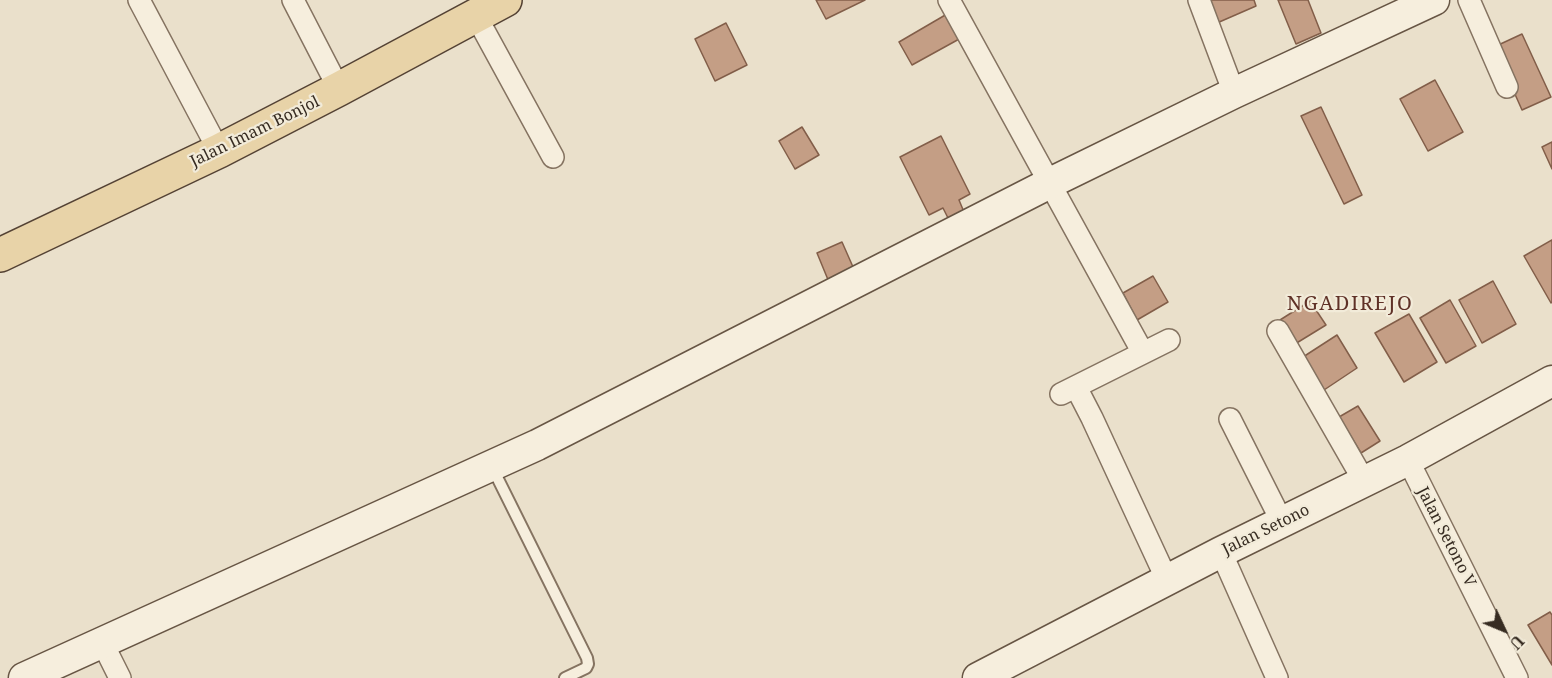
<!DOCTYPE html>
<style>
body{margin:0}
#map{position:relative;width:1552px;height:678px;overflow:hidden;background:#eae0cb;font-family:"Noto Serif",serif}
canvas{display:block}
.north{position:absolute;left:1474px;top:600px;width:60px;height:60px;-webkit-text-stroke:4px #f2ebd9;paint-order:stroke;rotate:134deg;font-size:16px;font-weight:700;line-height:24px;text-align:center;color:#372c22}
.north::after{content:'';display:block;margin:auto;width:21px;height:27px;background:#372c22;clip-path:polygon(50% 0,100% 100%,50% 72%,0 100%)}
</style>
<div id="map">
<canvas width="1552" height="678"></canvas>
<div class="north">U</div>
</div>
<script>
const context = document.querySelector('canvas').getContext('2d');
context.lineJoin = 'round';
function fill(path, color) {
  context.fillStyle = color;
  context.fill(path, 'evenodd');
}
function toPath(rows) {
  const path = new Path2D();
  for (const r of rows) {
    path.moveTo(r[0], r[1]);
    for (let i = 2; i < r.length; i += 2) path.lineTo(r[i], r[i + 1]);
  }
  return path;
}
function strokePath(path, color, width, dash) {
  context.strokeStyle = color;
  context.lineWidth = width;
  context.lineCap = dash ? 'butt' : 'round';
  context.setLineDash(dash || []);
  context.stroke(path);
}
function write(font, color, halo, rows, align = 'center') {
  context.font = font + ' "Noto Serif",serif';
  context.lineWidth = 4.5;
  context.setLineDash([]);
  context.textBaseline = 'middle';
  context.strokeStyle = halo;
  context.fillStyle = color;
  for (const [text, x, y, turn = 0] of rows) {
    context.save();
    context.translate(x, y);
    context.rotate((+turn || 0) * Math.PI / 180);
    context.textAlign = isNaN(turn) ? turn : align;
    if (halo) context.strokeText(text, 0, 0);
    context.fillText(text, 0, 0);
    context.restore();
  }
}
const building = toPath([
 [816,0,865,0,826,19,816,0],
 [1207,0,1254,0,1256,6,1217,23,1207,0],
 [1278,0,1308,0,1321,33,1296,44,1278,0],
 [947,14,961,38,912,65,899,42,947,14],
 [726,23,747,65,715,81,695,39,726,23],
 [1522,34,1551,97,1522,110,1494,47,1522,34],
 [1435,80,1463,132,1428,151,1400,99,1435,80],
 [1321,107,1362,195,1344,204,1301,116,1321,107],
 [802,127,819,155,795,169,779,141,802,127],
 [941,136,970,194,959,200,964,212,949,220,943,208,929,215,900,157,941,136],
 [1552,142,1552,169,1542,147,1552,142],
 [1552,240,1552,302,1551,303,1524,256,1552,240],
 [842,242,857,276,831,287,817,253,842,242],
 [1153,276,1168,302,1137,320,1123,293,1153,276],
 [1493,281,1516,324,1482,343,1459,300,1493,281],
 [1450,300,1476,346,1446,363,1420,318,1450,300],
 [1310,301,1326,325,1295,344,1280,320,1310,301],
 [1409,314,1437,362,1404,382,1375,333,1409,314],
 [1337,335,1357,368,1324,390,1303,357,1337,335],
 [1358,406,1380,441,1361,453,1339,417,1358,406],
 [1550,612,1552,615,1552,665,1528,625,1550,612]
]);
fill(building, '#c49e85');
strokePath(building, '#825e49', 1.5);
const lane = toPath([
 [492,467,587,658,588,664,586,668,565,678]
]);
const street = toPath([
 [139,0,219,151],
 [293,0,339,89],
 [949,0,1143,353,1061,394],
 [1199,0,1234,93],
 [1469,0,1507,87],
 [476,16,553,157],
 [1278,331,1364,481],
 [1143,353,1169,340],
 [1076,387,1092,418,1167,580],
 [1230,419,1282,522],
 [1408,460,1517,678],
 [1221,552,1277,678],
 [102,642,120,678]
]);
const secondary = toPath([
 [24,678,537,445,1050,183,1234,93,1434,0],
 [978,678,1221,552,1408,460,1552,381]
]);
const primary = toPath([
 [0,255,219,151,339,89,505,0]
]);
strokePath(lane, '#857361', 14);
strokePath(street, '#857361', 24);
strokePath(secondary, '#675544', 33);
strokePath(primary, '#544234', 36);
strokePath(lane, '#f6eedd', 10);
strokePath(street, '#f6eedd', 21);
strokePath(secondary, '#f6eedd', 30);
strokePath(primary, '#e8d3a8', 33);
write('16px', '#372c22', '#f2ebd9', [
 ["Jalan Imam Bonjol",255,132,-26],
 ["Jalan Setono",1266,530,-26],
 ["Jalan Setono V",1446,537,63]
]);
context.letterSpacing = '1.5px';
write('20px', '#5f3127', '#f2ebd9', [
 ["NGADIREJO",1350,304]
]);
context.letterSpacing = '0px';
</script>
